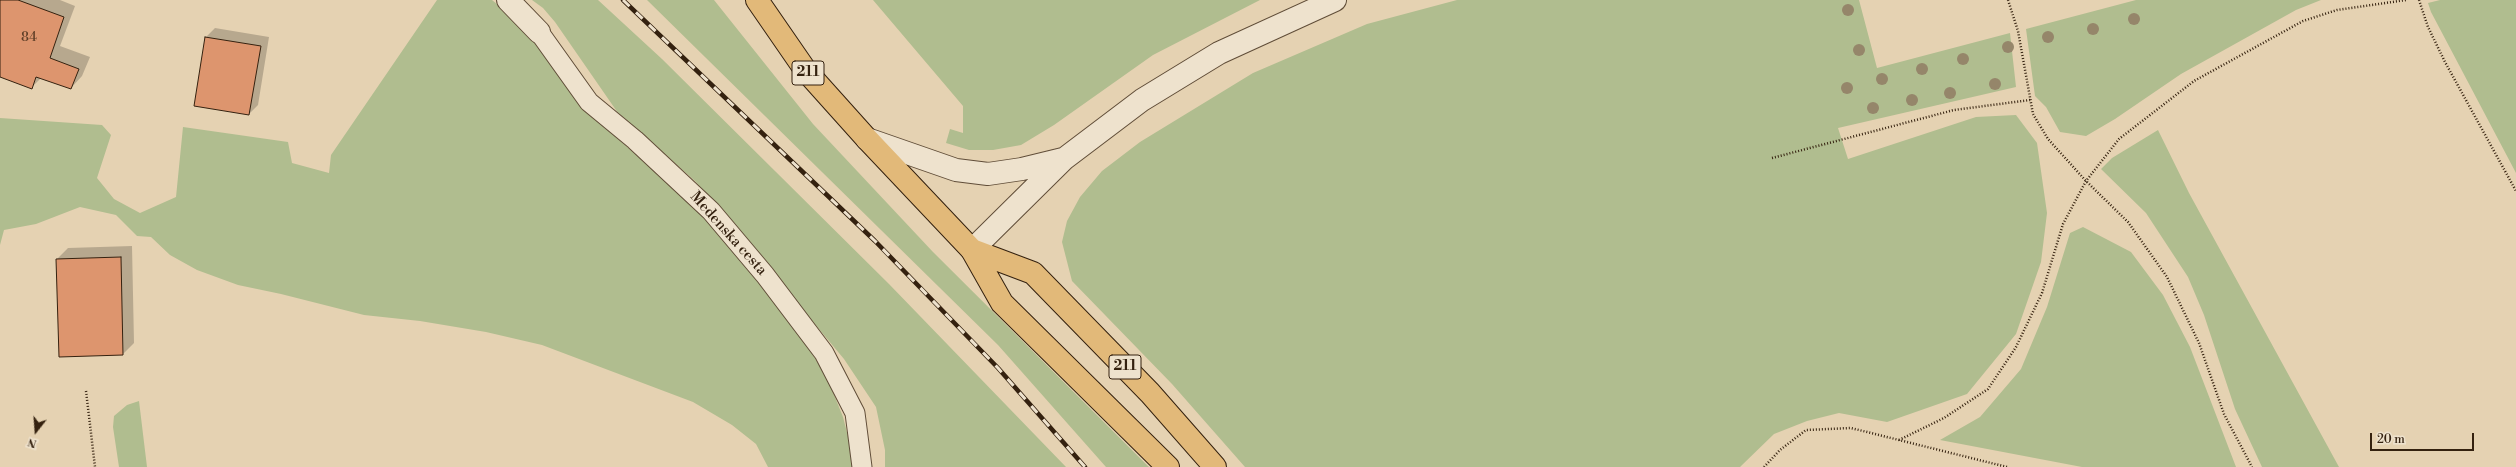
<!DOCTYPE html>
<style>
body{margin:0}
#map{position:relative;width:2516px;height:467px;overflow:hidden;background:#e5d2b2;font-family:"Libre Bodoni",serif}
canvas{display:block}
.north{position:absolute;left:16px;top:411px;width:40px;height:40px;-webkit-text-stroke:3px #eee2cd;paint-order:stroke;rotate:197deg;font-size:11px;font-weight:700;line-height:16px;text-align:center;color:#34210f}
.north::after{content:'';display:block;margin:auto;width:14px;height:18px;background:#34210f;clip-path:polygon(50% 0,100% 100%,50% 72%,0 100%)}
.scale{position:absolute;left:2370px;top:433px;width:104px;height:18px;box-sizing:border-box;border:2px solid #34210f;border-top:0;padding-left:5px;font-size:12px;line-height:14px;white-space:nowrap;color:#34210f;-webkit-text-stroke:3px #eee2cd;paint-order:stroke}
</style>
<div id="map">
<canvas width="2516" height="467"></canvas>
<div class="north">N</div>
<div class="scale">20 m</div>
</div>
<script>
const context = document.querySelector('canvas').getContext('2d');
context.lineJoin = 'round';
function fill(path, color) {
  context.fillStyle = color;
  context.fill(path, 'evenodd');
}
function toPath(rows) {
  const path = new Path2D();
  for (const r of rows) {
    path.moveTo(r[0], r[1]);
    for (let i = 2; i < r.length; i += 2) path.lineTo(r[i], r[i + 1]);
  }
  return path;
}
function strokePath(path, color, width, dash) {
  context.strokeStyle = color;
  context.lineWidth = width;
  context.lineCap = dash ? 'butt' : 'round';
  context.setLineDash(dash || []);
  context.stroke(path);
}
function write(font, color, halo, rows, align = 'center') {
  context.font = font + ' "Libre Bodoni",serif';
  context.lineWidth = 3.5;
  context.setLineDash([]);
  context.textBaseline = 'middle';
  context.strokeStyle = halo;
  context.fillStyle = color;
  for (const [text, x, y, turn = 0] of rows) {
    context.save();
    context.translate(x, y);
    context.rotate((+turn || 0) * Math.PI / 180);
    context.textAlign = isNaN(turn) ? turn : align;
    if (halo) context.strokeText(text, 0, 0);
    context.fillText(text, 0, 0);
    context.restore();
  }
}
fill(toPath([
 [437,0,492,0,508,13,531,38,566,86,601,124,710,219,802,336,829,382,843,417,852,452,854,467,768,467,756,444,732,425,693,402,542,345,486,332,420,321,364,315,281,294,238,285,197,270,170,255,151,237,137,236,116,215,80,207,36,224,4,230,0,245,0,118,102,125,111,135,97,178,114,199,140,213,176,197,183,127,288,142,292,163,329,173,331,155],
 [532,0,598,0,662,59,889,284,1066,467,885,467,885,450,876,407,844,359,695,181,618,113,555,22,543,8],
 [647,0,714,0,813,124,933,252,1149,467,1106,467,998,345],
 [873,0,1260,0,1153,55,1054,125,1021,145,993,150,969,150,946,143,950,129,963,133,963,106],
 [1457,0,1859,0,1877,68,2010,33,2016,87,1838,128,1848,159,1976,117,2016,115,2037,143,2047,213,2041,262,2016,334,1967,394,1887,422,1839,413,1807,421,1774,434,1740,467,1245,467,1172,384,1072,281,1062,242,1067,221,1080,197,1102,171,1140,142,1253,73,1367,24],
 [2136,0,2321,0,2296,10,2181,74,2115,119,2086,136,2060,132,2046,107,2035,96,2026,29],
 [2440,0,2516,0,2516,173,2431,12,2428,3],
 [2158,130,2189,193,2339,467,2262,467,2235,409,2204,315,2188,277,2146,213,2101,169,2112,158],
 [2083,227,2131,252,2163,295,2190,347,2236,467,2082,467,1940,440,1980,417,2021,369,2047,307,2070,233],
 [139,401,147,467,119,467,113,427,114,416,127,405]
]), '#b0bd8f');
fill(toPath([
 [0,0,60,0,75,6,60,46,90,57,82,76,71,88,41,78,31,88,0,76],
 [215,28,269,37,258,105,249,114,206,37],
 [132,246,134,343,123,354,57,259,68,248]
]), '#0003');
const building = toPath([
 [0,0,18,0,64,17,50,58,79,69,71,89,36,77,32,89,0,77,0,0],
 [205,37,261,46,249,115,194,106,205,37],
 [121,257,123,355,59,357,56,259,121,257]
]);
fill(building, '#dd956e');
strokePath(building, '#34210f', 1);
const service = toPath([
 [539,32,589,102,635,140,711,211,765,275,824,353,855,413,862,467]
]);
const minor = toPath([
 [508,0,539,32],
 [867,139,956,170,988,174,1022,169,1063,159],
 [972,250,1064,159,1142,100,1219,53,1335,0]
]);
const primary = toPath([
 [757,0,806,71,867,139,972,250,1002,303,1168,467],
 [972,250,1033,273,1150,393,1215,467]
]);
strokePath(service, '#604d38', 21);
strokePath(minor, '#604d38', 24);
strokePath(primary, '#34210f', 24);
strokePath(toPath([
 [2008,0,2018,31,2033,114,2048,139,2086,181,2128,222,2167,277,2199,343,2224,414,2252,467],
 [2419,0,2428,27,2445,62,2516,191],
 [1772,158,1954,110,2030,100],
 [86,391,95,467],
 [1899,440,1944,418,1988,389,2016,347,2042,293,2063,224,2086,181,2119,139,2194,81,2303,21,2337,10,2406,0],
 [1764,467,1780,450,1806,430,1851,428,2007,467]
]), '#34210f', 2.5, [1, 2]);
strokePath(service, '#eee2cd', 19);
strokePath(minor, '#eee2cd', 22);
strokePath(primary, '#e2b979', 22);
const rail = toPath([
 [623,0,875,241,998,368,1085,467]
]);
strokePath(rail, '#34210f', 4.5);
strokePath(rail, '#eee2cd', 3, [9]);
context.fillStyle = '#95866a';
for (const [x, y] of [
 [1848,10],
 [2134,19],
 [2093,29],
 [2048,37],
 [2008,47],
 [1859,50],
 [1963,59],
 [1922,69],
 [1882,79],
 [1995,84],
 [1847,88],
 [1950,93],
 [1912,100],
 [1873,108]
]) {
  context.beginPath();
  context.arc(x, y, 6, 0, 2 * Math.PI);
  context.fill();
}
write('13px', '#5e3e27', null, [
 ["84",29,38]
]);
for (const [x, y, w] of [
 [808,73,32],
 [1125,367,32]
]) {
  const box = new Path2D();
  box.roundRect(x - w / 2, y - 12, w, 24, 3);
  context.fillStyle = '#eee2cd';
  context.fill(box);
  strokePath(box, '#34210f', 1);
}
write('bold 14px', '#34210f', null, [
 ["211",808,73],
 ["211",1125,367]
]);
write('15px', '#34210f', '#eee2cd', [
 ["Medenska cesta",728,234,48]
]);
</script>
